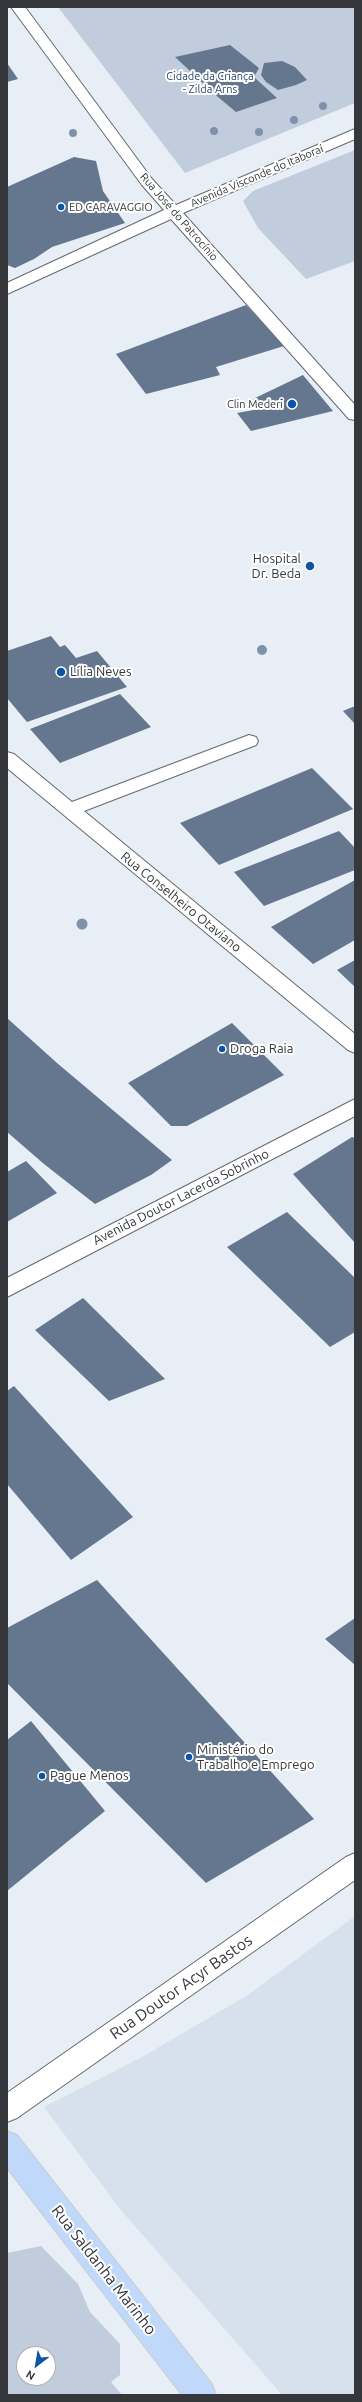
<!DOCTYPE html>
<meta charset="utf-8">
<style>
body{margin:0}
#map{position:relative;width:362px;height:2402px;overflow:hidden;background:#e8eef5;font-family:Ubuntu,sans-serif}
canvas{display:block}
.frame{position:absolute;inset:0;border:8px solid #35373a;pointer-events:none}
.north{position:absolute;left:16px;top:2346px;width:40px;height:40px;box-sizing:border-box;background:#fff;border:1px solid #aeafb0;border-radius:50%;rotate:211deg;font-size:11px;font-weight:700;line-height:16px;text-align:center;color:#35373a}
.north::after{content:'';display:block;margin:auto;width:14px;height:18px;background:#0e54a4;clip-path:polygon(50% 0,100% 100%,50% 72%,0 100%)}
</style>
<div id="map">
<canvas width="362" height="2402"></canvas>
<div class="frame"></div>
<div class="north">N</div>
</div>
<script>
const context = document.querySelector('canvas').getContext('2d');
context.lineJoin = 'round';
function fill(path, color) {
  context.fillStyle = color;
  context.fill(path, 'evenodd');
}
function toPath(rows) {
  const path = new Path2D();
  for (const r of rows) {
    path.moveTo(r[0], r[1]);
    for (let i = 2; i < r.length; i += 2) path.lineTo(r[i], r[i + 1]);
  }
  return path;
}
function strokePath(path, color, width, dash) {
  context.strokeStyle = color;
  context.lineWidth = width;
  context.lineCap = dash ? 'butt' : 'round';
  context.setLineDash(dash || []);
  context.stroke(path);
}
function write(font, color, halo, rows, align = 'center') {
  context.font = font + ' Ubuntu,sans-serif';
  context.lineWidth = 4;
  context.setLineDash([]);
  context.textBaseline = 'middle';
  context.strokeStyle = halo;
  context.fillStyle = color;
  for (const [text, x, y, turn = 0] of rows) {
    context.save();
    context.translate(x, y);
    context.rotate((+turn || 0) * Math.PI / 180);
    context.textAlign = isNaN(turn) ? turn : align;
    if (halo) context.strokeText(text, 0, 0);
    context.fillText(text, 0, 0);
    context.restore();
  }
}
fill(toPath([
 [355,1916,355,2395,282,2395,120,2209,44,2107,142,2057,248,1995]
]), '#d7e1ed');
fill(toPath([
 [58,7,355,7,355,103,185,173],
 [355,150,355,261,306,279,258,228,243,201,253,191],
 [41,2246,78,2284,90,2312,120,2344,120,2375,111,2382,122,2395,7,2395,7,2253],
 [24,2354,48,2354,48,2378,24,2378]
]), '#c1cddd');
fill(toPath([
 [230,45,259,68,254,77,277,98,236,112,218,97,175,57],
 [282,61,295,67,307,80,296,85,278,90,266,82,261,75,264,63],
 [7,63,18,79,7,82],
 [74,157,96,161,103,191,125,223,52,247,34,259,15,268,7,265,7,187],
 [246,305,284,346,216,367,220,375,146,394,116,354],
 [303,375,333,411,251,431,237,413,259,409,253,399],
 [51,636,60,647,65,645,76,658,97,651,127,687,27,722,7,698,7,651],
 [120,694,151,727,60,763,30,729],
 [355,706,355,724,343,711],
 [312,768,353,809,219,865,180,823],
 [339,831,355,848,355,870,264,906,234,872],
 [355,880,355,940,313,964,271,927],
 [355,960,355,987,337,970],
 [7,1018,57,1063,172,1160,151,1175,95,1204,44,1164,7,1132],
 [232,1023,284,1075,187,1126,171,1126,128,1083],
 [352,1137,355,1138,355,1243,293,1174],
 [26,1161,57,1193,7,1222,7,1172],
 [287,1212,355,1278,355,1332,330,1347,227,1247],
 [83,1298,165,1379,109,1401,35,1330],
 [14,1386,133,1517,71,1560,7,1484,7,1391],
 [97,1580,314,1819,206,1883,7,1683,7,1628],
 [355,1618,355,1665,325,1639],
 [31,1721,105,1811,7,1891,7,1740]
]), '#65778f');
const minor = toPath([
 [11,7,25,7,152,179,176,205,355,129,355,139,183,213,355,405,355,420,349,419,171,219,7,294,7,283,164,210,142,185,11,7],
 [249,735,256,737,258,741,256,745,84,811,355,1034,355,1053,348,1050,7,768,7,752,14,754,72,802,249,735],
 [355,1099,355,1116,7,1297,7,1278,355,1099],
 [355,1853,355,1880,17,2118,7,2122,7,2093,346,1857,355,1853]
]);
const major = toPath([
 [7,2131,17,2135,212,2384,216,2395,182,2395,7,2168,7,2131]
]);
strokePath(minor, '#64686f', 2);
strokePath(major, '#cacbcc', 2);
fill(minor, '#fff');
fill(major, '#c0d9fa');
context.fillStyle = '#8092aa';
for (const [x, y, r] of [
 [323,106,4],
 [294,120,4],
 [214,131,4],
 [259,132,4],
 [73,133,4],
 [262,650,5],
 [82,924,5.5]
]) {
  context.beginPath();
  context.arc(x, y, r, 0, 2 * Math.PI);
  context.fill();
}
for (const [x, y, r, color] of [
 [61,207,4,"#0e54a4"],
 [292,404,5,"#0e54a4"],
 [310,566,5,"#0e54a4"],
 [61,672,5,"#0e54a4"],
 [222,1049,4,"#0e54a4"],
 [189,1757,4,"#0e54a4"],
 [42,1776,4,"#0e54a4"]
]) {
  const dot = new Path2D();
  dot.arc(x, y, r, 0, 2 * Math.PI);
  context.fillStyle = color;
  context.fill(dot);
  strokePath(dot, '#fff', 1.5);
}
write('11px', '#2b476d', '#fff', [
 ["Cidade da Criança",210,76],
 ["- Zilda Arns",210,89]
]);
write('11px', '#35373a', '#fff', [
 ["Avenida Visconde do Itaboraí",257,176,-23],
 ["Rua José do Patrocínio",179,217,49]
]);
write('11px', '#35373a', '#fff', [
 ["ED CARAVAGGIO",69,207],
 ["Clin Mederi",283,404,"right"]
], 'left');
write('13px', '#35373a', '#fff', [
 ["Hospital",301,559,"right"],
 ["Dr. Beda",301,574,"right"],
 ["Lília Neves",70,672],
 ["Droga Raia",230,1049],
 ["Ministério do",197,1750],
 ["Trabalho e Emprego",197,1765],
 ["Pague Menos",50,1776]
], 'left');
write('13px', '#35373a', '#fff', [
 ["Rua Conselheiro Otaviano",181,902,39],
 ["Avenida Doutor Lacerda Sobrinho",181,1197,-27]
]);
write('16px', '#35373a', '#fff', [
 ["Rua Doutor Acyr Bastos",181,1987,-35],
 ["Rua Saldanha Marinho",104,2270,52]
]);
</script>
